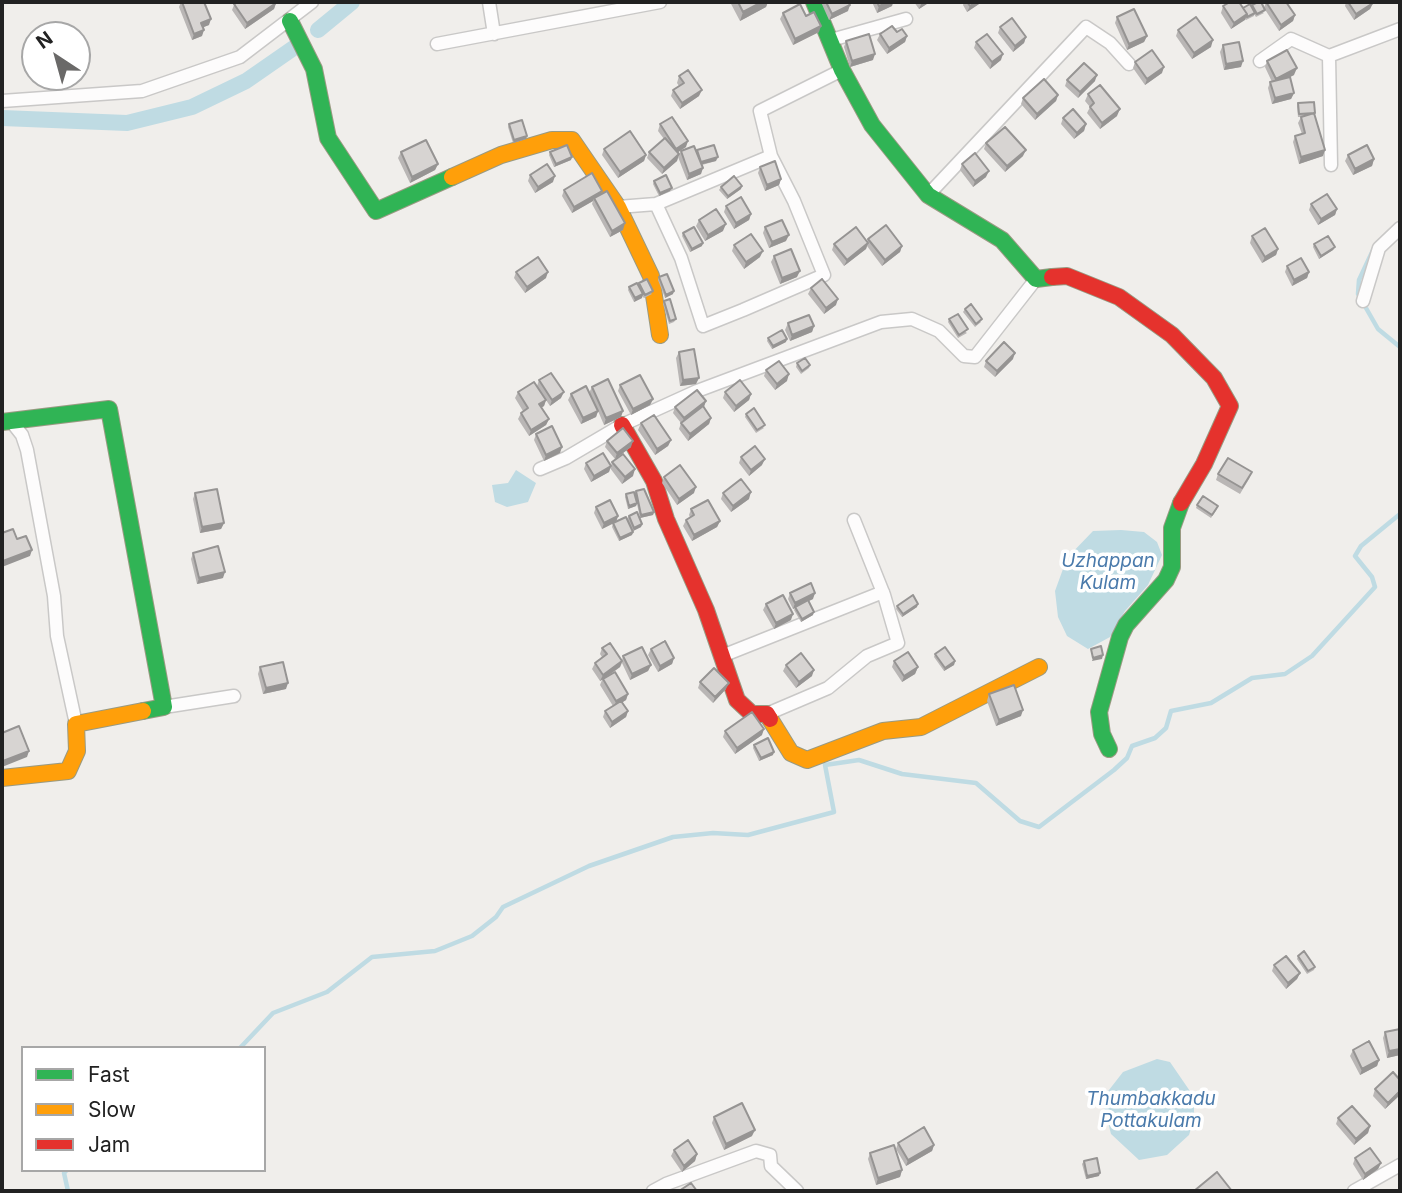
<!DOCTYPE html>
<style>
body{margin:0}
#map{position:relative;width:1402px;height:1193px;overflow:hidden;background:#f0eeeb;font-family:Inter,sans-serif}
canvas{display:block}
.frame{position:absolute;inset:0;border:4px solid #222;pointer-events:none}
.legend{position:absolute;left:21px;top:1046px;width:245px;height:126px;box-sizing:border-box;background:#fff;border:2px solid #a7a7a7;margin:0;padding:9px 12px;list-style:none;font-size:21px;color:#222}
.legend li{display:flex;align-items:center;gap:14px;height:35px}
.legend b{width:35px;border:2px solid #a7a7a7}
.north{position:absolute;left:21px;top:21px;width:70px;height:70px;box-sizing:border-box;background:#fff;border:2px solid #a7a7a7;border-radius:50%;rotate:324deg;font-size:19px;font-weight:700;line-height:28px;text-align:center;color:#222}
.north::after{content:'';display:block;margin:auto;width:24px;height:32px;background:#6a6968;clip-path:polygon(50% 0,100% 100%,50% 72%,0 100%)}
</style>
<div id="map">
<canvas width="1402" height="1193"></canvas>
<div class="frame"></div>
<ul class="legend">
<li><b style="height:9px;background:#30b455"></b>Fast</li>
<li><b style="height:9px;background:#ff9f0a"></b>Slow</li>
<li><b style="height:9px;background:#e5322d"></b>Jam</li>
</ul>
<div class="north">N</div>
</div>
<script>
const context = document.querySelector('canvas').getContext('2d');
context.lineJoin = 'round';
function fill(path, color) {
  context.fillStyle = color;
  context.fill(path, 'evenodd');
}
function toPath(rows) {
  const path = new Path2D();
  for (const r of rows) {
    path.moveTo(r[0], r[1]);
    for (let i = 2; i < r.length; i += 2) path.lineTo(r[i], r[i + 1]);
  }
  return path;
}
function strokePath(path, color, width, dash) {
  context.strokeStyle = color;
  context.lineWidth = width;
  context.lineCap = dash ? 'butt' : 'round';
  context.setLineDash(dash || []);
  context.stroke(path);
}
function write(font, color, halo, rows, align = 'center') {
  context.font = font + ' Inter,sans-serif';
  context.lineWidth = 7;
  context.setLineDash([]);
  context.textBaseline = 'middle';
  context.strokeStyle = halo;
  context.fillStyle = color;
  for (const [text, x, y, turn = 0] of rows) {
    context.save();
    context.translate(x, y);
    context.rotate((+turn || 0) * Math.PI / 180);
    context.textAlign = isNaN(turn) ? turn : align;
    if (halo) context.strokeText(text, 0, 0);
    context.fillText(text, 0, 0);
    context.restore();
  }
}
fill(toPath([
 [516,470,536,483,528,502,507,507,495,502,492,485,508,483],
 [1121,530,1144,532,1157,542,1162,555,1148,585,1125,611,1110,637,1088,649,1067,636,1058,617,1055,591,1067,558,1093,531],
 [1157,1059,1170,1062,1194,1097,1194,1119,1189,1135,1167,1155,1139,1160,1111,1134,1102,1099,1123,1072]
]), '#bfdbe3');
strokePath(toPath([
 [1374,248,1359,280,1358,294,1378,329,1400,347],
 [240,1048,273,1013,327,992,372,957,435,951,472,936,496,917,503,907,589,866,673,837,713,833,748,835,834,812,825,765,859,760,902,774,976,783,1020,821,1039,827,1114,770,1127,758,1132,746,1155,738,1166,728,1171,711,1211,703,1252,678,1285,674,1312,656,1375,587,1372,577,1355,556,1361,546,1400,514],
 [67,1170,64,1173,68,1191]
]), '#bfdbe3', 4.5);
strokePath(toPath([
 [318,30,352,2],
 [2,118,127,123,192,107,246,81,295,47]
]), '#bfdbe3', 16);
const street = toPath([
 [489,2,494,34],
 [831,40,906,19],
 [437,44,660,2],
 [1329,56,1331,165],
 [1260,61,1291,39,1329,56,1400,29],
 [2,101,142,91,240,57,312,2],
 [928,195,1086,27,1110,43,1129,64],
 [656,204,681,258,703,326,743,310,824,275,794,201,771,156],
 [618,207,656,204,771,156,760,111,842,70],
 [1363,301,1379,248,1400,228],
 [11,421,22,435,27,450,54,596,57,636,76,724],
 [540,469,566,458,622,425,697,391,881,322,912,319,939,331,964,356,975,357,1036,279],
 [722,656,883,592],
 [164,707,234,696],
 [767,714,828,688,867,656,898,643,884,595,854,520],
 [653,1191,666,1184,756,1151,770,1155,771,1166,797,1191],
 [1354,1191,1400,1165]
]);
const fast = toPath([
 [814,2,842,70,872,125,928,195,1002,240,1036,279,1052,277],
 [290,21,314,69,328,138,376,211,452,177],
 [2,422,109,409,164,707,143,711],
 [1109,749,1102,734,1099,712,1120,637,1126,625,1166,580,1172,567,1172,528,1181,503]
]);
const slow = toPath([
 [452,177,501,155,552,140,572,140,618,207,651,276,660,335],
 [770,719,791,753,807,760,883,731,921,727,1039,667],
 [2,778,68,771,77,751,76,724,143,711]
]);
const jam = toPath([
 [1052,277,1067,276,1119,297,1172,335,1214,378,1230,406,1204,464,1181,503],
 [622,425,654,481,666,519,706,610,737,700,752,714,767,714,770,719]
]);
strokePath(street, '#c9c8c7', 15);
strokePath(fast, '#999a82', 18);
strokePath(slow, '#999a82', 18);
strokePath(jam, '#999a82', 18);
strokePath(street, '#fdfcfc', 12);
strokePath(fast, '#30b455', 16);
strokePath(slow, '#ff9f0a', 16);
strokePath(jam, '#e5322d', 16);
fill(toPath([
 [181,2,204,2,209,25,203,27,202,36,192,40,179,7],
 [232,2,275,2,276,3,274,9,245,29,232,10,234,5],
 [730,2,768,2,766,7,740,21],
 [821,2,848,2,848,11,829,20],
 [872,2,893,2,892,6,877,13],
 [914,2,930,2,919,9],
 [964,2,982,2,967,12,963,5],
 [1266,2,1295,15,1293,21,1279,31,1264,8],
 [1346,2,1372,2,1373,3,1370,9,1354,20,1345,6],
 [1252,5,1264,13,1256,17,1254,14,1254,16,1246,20,1245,19,1231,29,1221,13,1223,6,1243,8,1251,6],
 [783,13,806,16,819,32,793,45,780,19],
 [1117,17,1147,36,1144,42,1127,50,1115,23],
 [1000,27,1026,37,1024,43,1013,52,998,33],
 [1178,30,1211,47,1192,59,1176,36],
 [897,32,907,36,905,42,887,54,877,40,880,34],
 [846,41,873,60,850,67,844,47],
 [976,42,1001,60,990,69,974,48],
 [1223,45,1241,67,1224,70,1220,52],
 [1267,61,1294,75,1288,78,1294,93,1291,99,1272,104,1268,88,1270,82,1272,82,1265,67],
 [1135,62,1162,73,1145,85,1133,68],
 [679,76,699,96,680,109,671,96,673,90,679,86,677,83],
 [1067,80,1095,81,1078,98,1065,86],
 [1088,94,1117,116,1100,129,1087,113,1090,107,1085,101],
 [1058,95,1056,101,1035,120,1021,104,1023,98],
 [1298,103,1314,114,1323,156,1299,164,1293,142,1295,136,1302,134,1298,123,1301,117,1298,117,1297,106],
 [1063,118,1086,124,1084,131,1074,139,1061,124],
 [509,124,527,136,526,139,513,143,508,127],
 [660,124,686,147,677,152,679,154,677,161,662,174,647,158,649,152,664,139,658,131],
 [986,143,1023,156,1005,172,984,149],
 [604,149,646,155,644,161,618,178,602,155],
 [681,151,696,151,716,161,702,165,701,174,687,180,678,157],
 [401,152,438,164,435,170,410,183,398,158],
 [550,152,571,160,554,167,549,155],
 [1348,155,1374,159,1372,166,1353,175,1345,161],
 [962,164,986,177,973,187,960,170],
 [760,167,781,179,779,185,765,191,758,173],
 [530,175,553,182,535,193,528,181],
 [654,181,670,191,659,196,653,184],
 [721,187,741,189,727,199,719,190],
 [564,190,600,195,623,230,610,237,592,204,593,201,572,213,562,196],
 [1311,204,1337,209,1335,215,1318,225,1309,210],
 [726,206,751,214,749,220,734,229,724,212],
 [699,220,723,231,705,241,696,226],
 [765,227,786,241,769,248,763,233],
 [683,233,702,246,690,252,682,236],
 [1252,236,1278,249,1276,255,1262,263,1250,243],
 [868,239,902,246,900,252,882,266,867,246,866,249,844,266,832,250,834,244,867,242],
 [1314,244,1335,247,1333,250,1319,259,1313,247],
 [734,245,760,257,744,269,732,251],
 [774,256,797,277,780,284,771,262],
 [1287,266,1309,272,1307,278,1292,286,1285,272],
 [516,272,546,278,525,293,514,278],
 [659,277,673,294,665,298,658,280],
 [639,283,652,294,644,298,642,296,642,298,634,302,628,290,629,287,638,285],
 [811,288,836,305,824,314,808,294],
 [664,301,676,319,674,322,669,324,663,304],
 [965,309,981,322,975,327,963,312],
 [949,319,967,333,958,338,948,322],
 [788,323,814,326,812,332,790,341,785,330],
 [768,338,786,342,772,349,767,341],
 [679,352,696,384,680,386,676,358],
 [1013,359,995,377,984,367,986,361],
 [797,363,810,365,809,368,801,374,796,367],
 [766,370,787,381,775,390,764,376],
 [539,380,561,398,550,406,546,400,544,406,541,408,549,419,546,425,529,436,518,419,521,413,523,411,515,398,518,392,537,386],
 [620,385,653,399,650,405,631,415,618,391],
 [592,387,621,417,604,425,598,411,596,417,581,424,568,400,571,394,589,393],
 [725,392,751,394,749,400,734,412,723,398],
 [675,407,704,408,711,418,709,424,688,441,679,429,681,423,673,413],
 [746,414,764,428,756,433,745,417],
 [641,423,671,440,668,446,655,455,638,430],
 [536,434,560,453,544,461,534,440],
 [607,441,631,447,615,459,605,447],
 [741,457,762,465,749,476,739,463],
 [612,462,633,476,622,484,610,468,609,472,591,482,584,469,586,463,611,466],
 [1252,472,1249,479,1240,494,1216,480,1218,474],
 [664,477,694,493,677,505,662,483],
 [636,491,654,512,653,515,640,518,637,504,636,506,628,509,625,497,626,494,635,494],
 [195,493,224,523,221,529,200,533,193,499],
 [723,493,749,499,731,512,721,499],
 [1197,505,1217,509,1211,518,1196,508],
 [596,507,618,516,616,522,602,529,594,513],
 [691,509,720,521,717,527,692,541,683,526,686,520,690,517,689,515],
 [629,516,642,524,641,527,633,531,627,519],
 [613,523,633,532,632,535,619,541,612,527],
 [193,553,223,578,197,584,191,559],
 [790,593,813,599,808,601,813,615,801,622,794,610,795,608,793,609,788,599],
 [766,604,791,620,774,629,763,610],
 [897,606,917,607,902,617,896,609],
 [602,648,622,660,623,656,651,665,648,671,630,680,622,663,620,667,610,675,628,694,626,700,622,702,628,711,626,717,610,728,603,717,605,711,613,706,600,685,602,680,600,681,592,669,595,663,602,657,600,654],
 [651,649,674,658,672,664,658,672,648,655],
 [935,654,955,661,954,665,944,671,934,657],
 [894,661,918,667,915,674,902,682,892,667],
 [786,665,812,676,796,688,783,671],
 [260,667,286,689,263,694,258,674],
 [700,682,726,689,713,703,698,688],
 [989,694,1021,716,996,726,987,701],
 [725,731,762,735,735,754,723,737],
 [754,745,773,755,759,761,753,748],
 [1298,956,1315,967,1314,970,1307,974,1297,959],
 [1274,965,1300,973,1297,979,1286,989,1272,971],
 [1400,1029,1400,1055,1387,1058,1383,1038,1385,1032],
 [1353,1050,1379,1060,1377,1066,1360,1075,1350,1056],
 [1400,1080,1400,1095,1385,1109,1373,1096,1375,1089],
 [714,1117,752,1136,724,1150,712,1123],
 [1338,1118,1370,1126,1368,1133,1354,1145,1336,1124],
 [898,1143,934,1145,932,1151,906,1166,896,1149],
 [674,1150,697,1154,695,1161,682,1172,671,1156],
 [870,1153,902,1170,900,1177,876,1185,868,1159],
 [1355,1158,1381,1163,1378,1169,1363,1180,1353,1164],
 [1084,1161,1099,1176,1086,1179,1082,1164]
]), '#b9b6b5');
fill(toPath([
 [762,2,768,2,766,7,740,21,743,12],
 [889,2,893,2,892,6,877,13,879,6],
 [922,2,930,2,919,9],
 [975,2,982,2,967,12,970,6],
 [276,3,274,9,245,29,247,23],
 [1373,3,1370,9,1354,20,1356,14],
 [850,5,848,11,829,20,832,14],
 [1247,14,1245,20,1231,29,1234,23],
 [1295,15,1293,21,1279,31,1281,25],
 [211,19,209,25,199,29,201,23],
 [821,26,819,32,793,45,795,39],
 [204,30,202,36,192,40,194,34],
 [907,36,905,42,887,54,889,48],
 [1147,36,1144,42,1127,50,1129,44],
 [1026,37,1024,43,1013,52,1015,46],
 [1213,40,1211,47,1192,59,1194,53],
 [875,54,873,60,850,67,852,61],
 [1003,54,1001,60,990,69,992,62],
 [1243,61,1241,67,1224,70,1226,64],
 [1164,67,1162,73,1145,85,1147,79],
 [1297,68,1294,75,1274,85,1276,79],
 [1097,75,1095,81,1078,98,1080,92],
 [702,90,699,96,680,109,682,103],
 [1294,93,1291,99,1272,104,1275,98],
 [1058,95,1056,101,1035,120,1037,114],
 [1120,109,1117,116,1100,129,1102,123],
 [1086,124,1084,131,1074,139,1077,133],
 [527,136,526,139,513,143,514,140],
 [688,141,686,147,674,155,676,149],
 [1026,150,1023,156,1005,172,1007,166],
 [1325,150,1323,156,1299,164,1301,157],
 [679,154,677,161,662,174,664,168],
 [646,155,644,161,618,178,620,172],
 [572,157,571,160,554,167,556,164],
 [718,157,716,161,699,165,700,162],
 [1374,159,1372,166,1353,175,1355,169],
 [438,164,435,170,410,183,412,177],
 [703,168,701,174,687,180,689,174],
 [989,171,986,177,973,187,975,181],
 [555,176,553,182,535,193,538,187],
 [781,179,779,185,765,191,767,185],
 [742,186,741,189,727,199,728,196],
 [672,188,670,191,659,196,660,193],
 [602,191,599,197,594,198,593,201,572,213,574,207],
 [1337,209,1335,215,1318,225,1321,219],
 [751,214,749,220,734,229,736,223],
 [625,223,623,230,610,237,612,231],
 [726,224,723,231,705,241,708,235],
 [789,235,786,241,769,248,772,242],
 [703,243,702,246,690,252,692,249],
 [868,243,866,249,844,266,847,260],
 [902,246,900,252,882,266,885,260],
 [1335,247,1333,250,1319,259,1321,256],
 [1278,249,1276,255,1262,263,1265,257],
 [763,251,760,257,744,269,746,262],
 [800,271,797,277,780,284,782,278],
 [548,272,546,278,525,293,527,287],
 [1309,272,1307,278,1292,286,1294,280],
 [674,291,673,294,665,298,666,295],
 [643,294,642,298,634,302,635,298],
 [838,299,836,305,824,314,826,308],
 [814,326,812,332,790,341,792,335],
 [787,339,786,342,772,349,773,346],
 [1015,353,1013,359,995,377,997,371],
 [789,374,787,381,775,390,777,384],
 [699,378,696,384,680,386,683,380],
 [564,392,561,398,550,406,552,400],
 [751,394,749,400,734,412,736,406],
 [653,399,650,405,631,415,633,409],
 [546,400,544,406,537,410,539,404],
 [706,401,704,407,682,424,684,418],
 [598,411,596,417,581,424,583,418],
 [623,411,621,417,604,425,606,418],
 [711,418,709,424,688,441,690,434],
 [549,419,546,425,529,436,531,430],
 [671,440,668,446,655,455,657,449],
 [633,441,631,447,615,459,617,453],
 [562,447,560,453,544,461,546,455],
 [765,459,762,465,749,476,751,470],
 [611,466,609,472,591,482,594,476],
 [635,469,633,476,622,484,625,477],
 [696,487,694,493,677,505,679,499],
 [751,492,749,499,731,512,733,506],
 [637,503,636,506,628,509,629,506],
 [654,512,653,515,640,518,641,515],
 [618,516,616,522,602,529,604,523],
 [720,521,717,527,692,541,694,535],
 [224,523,221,529,200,533,202,527],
 [642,524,641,527,633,531,634,528],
 [633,532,632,535,619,541,620,538],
 [32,550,30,556,2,567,3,561],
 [225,572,223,578,197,584,199,578],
 [815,593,813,599,793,609,795,603],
 [918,604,917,607,902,617,903,614],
 [814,612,813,615,801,622,802,619],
 [793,614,791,620,774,629,776,623],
 [1103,655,1102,659,1092,661,1093,658],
 [674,658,672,664,658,672,660,666],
 [622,661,620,667,600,681,603,675],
 [955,661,954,665,944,671,945,668],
 [651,665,648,671,630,680,632,674],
 [918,667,915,674,902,682,904,676],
 [814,670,812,676,796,688,799,682],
 [288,683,286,689,263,694,266,688],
 [729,683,726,689,713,703,715,697],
 [628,694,626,700,614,708,616,701],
 [1023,710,1021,716,996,726,999,720],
 [628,711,626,717,610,728,612,722],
 [764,729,762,735,735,754,737,748],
 [29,751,27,757,2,767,3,761],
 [774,752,773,755,759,761,761,758],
 [1300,973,1297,979,1286,989,1288,983],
 [1400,1049,1400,1055,1387,1058,1389,1051],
 [1379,1060,1377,1066,1360,1075,1362,1069],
 [1400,1091,1400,1095,1385,1109,1388,1103],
 [1370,1126,1368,1133,1354,1145,1356,1139],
 [755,1130,752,1136,724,1150,726,1144],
 [934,1145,932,1151,906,1166,908,1160],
 [697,1154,695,1161,682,1172,684,1166],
 [1381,1163,1378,1169,1363,1180,1365,1174],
 [902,1170,900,1177,876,1185,878,1178],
 [1100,1173,1099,1176,1086,1179,1087,1176]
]), '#969493');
const building = toPath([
 [182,2,204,2,211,19,201,23,204,30,194,34,182,2],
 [238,2,275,2,276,3,247,23,234,4,238,2],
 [738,2,762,2,743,12,738,2],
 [826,2,848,2,850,5,832,14,826,2],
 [877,2,889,2,879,6,877,2],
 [967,2,975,2,970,6,967,2],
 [1230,2,1239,2,1247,14,1234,23,1223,6,1230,2],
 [1258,2,1261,2,1265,10,1257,14,1252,5,1258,2],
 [1266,2,1286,2,1295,15,1281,25,1266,2],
 [1348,2,1372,2,1373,3,1356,14,1348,2],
 [800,4,806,16,814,12,821,26,795,39,783,13,800,4],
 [1250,4,1255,13,1247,17,1247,14,1243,8,1250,4],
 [1134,9,1147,36,1129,44,1117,17,1134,9],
 [1196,17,1213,40,1194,53,1178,30,1196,17],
 [1012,18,1026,37,1015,46,1000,27,1012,18],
 [892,26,897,32,902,29,907,36,889,48,880,34,892,26],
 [869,34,875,54,852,61,846,41,869,34],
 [987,34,1003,54,992,62,976,42,987,34],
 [1239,42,1243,61,1226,64,1223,45,1239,42],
 [1152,50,1164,67,1147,79,1135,62,1152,50],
 [1287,50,1297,68,1276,79,1267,61,1287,50],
 [1084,63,1097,75,1080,92,1067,80,1084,63],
 [688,70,702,90,682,103,673,90,684,83,679,76,688,70],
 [1290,77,1294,93,1275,98,1270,82,1290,77],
 [1044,79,1058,95,1037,114,1023,98,1044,79],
 [1100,85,1120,109,1102,123,1090,107,1094,103,1088,94,1100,85],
 [1314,102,1315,113,1299,114,1298,103,1314,102],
 [1073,109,1086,124,1077,133,1063,118,1073,109],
 [1314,113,1325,150,1301,157,1295,136,1305,133,1301,117,1314,113],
 [672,117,688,141,676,149,660,124,672,117],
 [522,120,527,136,514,140,509,124,522,120],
 [1005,127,1026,150,1007,166,986,143,1005,127],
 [630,131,646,155,620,172,604,149,630,131],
 [665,138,679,154,664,168,649,152,665,138],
 [426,140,438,164,412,177,401,152,426,140],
 [567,145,572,157,556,164,550,152,567,145],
 [714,145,718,157,701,162,697,150,714,145],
 [1367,145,1374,159,1355,169,1348,155,1367,145],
 [694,146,703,168,689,174,681,151,694,146],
 [975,153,989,171,975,181,962,164,975,153],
 [775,161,781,179,767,185,760,167,775,161],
 [547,164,555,176,538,187,530,175,547,164],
 [592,173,602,191,574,207,564,190,592,173],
 [666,175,672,188,660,193,654,181,666,175],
 [734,176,742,186,728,196,721,187,734,176],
 [607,191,625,223,612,231,594,198,607,191],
 [1327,194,1337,209,1321,219,1311,204,1327,194],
 [741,197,751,214,736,223,726,206,741,197],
 [716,209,726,224,708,235,699,220,716,209],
 [782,220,789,235,772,242,765,227,782,220],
 [886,225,902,246,885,260,868,239,886,225],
 [694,227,703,243,692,249,683,233,694,227],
 [856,227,868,243,847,260,834,244,856,227],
 [1265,228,1278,249,1265,257,1252,236,1265,228],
 [751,234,763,251,746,262,734,245,751,234],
 [1328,236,1335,247,1321,256,1314,244,1328,236],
 [791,249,800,271,782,278,774,256,791,249],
 [538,257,548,272,527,287,516,272,538,257],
 [1301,258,1309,272,1294,280,1287,266,1301,258],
 [667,274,674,291,666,295,659,277,667,274],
 [647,279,653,291,645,295,639,283,647,279],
 [822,279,838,299,826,308,811,288,822,279],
 [637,283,643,294,635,298,629,287,637,283],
 [670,299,676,319,670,321,664,301,670,299],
 [971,304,982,319,976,324,965,309,971,304],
 [958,314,968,329,959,335,949,319,958,314],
 [809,315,814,326,792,335,788,323,809,315],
 [782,330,787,339,773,346,768,338,782,330],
 [1004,342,1015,353,997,371,986,361,1004,342],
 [694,349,699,378,683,380,679,352,694,349],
 [805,358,810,365,802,371,797,363,805,358],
 [779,361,789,374,777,384,766,370,779,361],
 [551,373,564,392,552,400,539,380,551,373],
 [640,375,653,399,633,409,620,385,640,375],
 [608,379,623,411,606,418,592,387,608,379],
 [740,380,751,394,736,406,725,392,740,380],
 [534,382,546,400,539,404,549,419,531,430,521,413,528,408,518,392,534,382],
 [586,386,598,411,583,418,571,394,586,386],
 [697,390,706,401,684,418,675,407,697,390],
 [703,406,711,418,690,434,681,423,703,406],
 [754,408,765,425,757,430,746,414,754,408],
 [654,415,671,440,657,449,641,423,654,415],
 [552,426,562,447,546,455,536,434,552,426],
 [623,428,633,441,617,453,607,441,623,428],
 [755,446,765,459,751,470,741,457,755,446],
 [603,453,611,466,594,476,586,463,603,453],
 [623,454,635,469,625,477,612,462,623,454],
 [1228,458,1252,472,1242,488,1218,474,1228,458],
 [680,465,696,487,679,499,664,477,680,465],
 [741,479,751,492,733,506,723,493,741,479],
 [217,489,224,523,202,527,195,493,217,489],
 [644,489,654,512,641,515,636,491,644,489],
 [634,492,637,503,629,506,626,494,634,492],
 [1203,496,1218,506,1212,515,1197,505,1203,496],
 [610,500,618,516,604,523,596,507,610,500],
 [708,500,720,521,694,535,686,520,694,515,691,509,708,500],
 [637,512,642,524,634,528,629,516,637,512],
 [626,517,633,532,620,538,613,523,626,517],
 [13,529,17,539,26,536,32,550,3,561,2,557,2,533,13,529],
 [218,546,225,572,199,578,193,553,218,546],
 [811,583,815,593,795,603,790,593,811,583],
 [783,595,793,614,776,623,766,604,783,595],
 [913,595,918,604,903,614,897,606,913,595],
 [808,600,814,612,802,619,795,607,808,600],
 [665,641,674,658,660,666,651,649,665,641],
 [610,643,622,661,603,675,595,663,607,654,602,648,610,643],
 [1101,646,1103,655,1093,658,1091,649,1101,646],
 [642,647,651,665,632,674,623,656,642,647],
 [945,647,955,661,945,668,935,654,945,647],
 [908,652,918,667,904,676,894,661,908,652],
 [801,653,814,670,799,682,786,665,801,653],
 [283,662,288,683,266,688,260,667,283,662],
 [714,668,729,683,715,697,700,682,714,668],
 [615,672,628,694,616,701,603,679,615,672],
 [1014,685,1023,710,999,720,989,694,1014,685],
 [621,701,628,711,612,722,605,711,621,701],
 [752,712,764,729,737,748,725,731,752,712],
 [19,726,29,751,3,761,2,759,2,733,19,726],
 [768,738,774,752,761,758,754,745,768,738],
 [1304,951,1315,967,1308,971,1298,956,1304,951],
 [1286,956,1300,973,1288,983,1274,965,1286,956],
 [1400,1029,1400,1049,1389,1051,1385,1032,1400,1029],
 [1369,1041,1379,1060,1362,1069,1353,1050,1369,1041],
 [1393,1072,1400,1080,1400,1091,1388,1103,1375,1089,1393,1072],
 [742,1103,755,1130,726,1144,714,1117,742,1103],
 [1352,1106,1370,1126,1356,1139,1338,1118,1352,1106],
 [924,1127,934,1145,908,1160,898,1143,924,1127],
 [688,1140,697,1154,684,1166,674,1150,688,1140],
 [894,1145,902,1170,878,1178,870,1153,894,1145],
 [1370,1148,1381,1163,1365,1174,1355,1158,1370,1148],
 [1097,1158,1100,1173,1087,1176,1084,1161,1097,1158],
 [1217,1172,1232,1191,1194,1191,1217,1172],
 [691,1183,697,1191,679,1191,691,1183]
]);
fill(building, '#d7d4d2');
strokePath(building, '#969493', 2);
write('italic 19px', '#4a7aab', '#fff', [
 ["Uzhappan",1108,561],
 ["Kulam",1108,583],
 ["Thumbakkadu",1151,1099],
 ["Pottakulam",1151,1121]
]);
</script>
